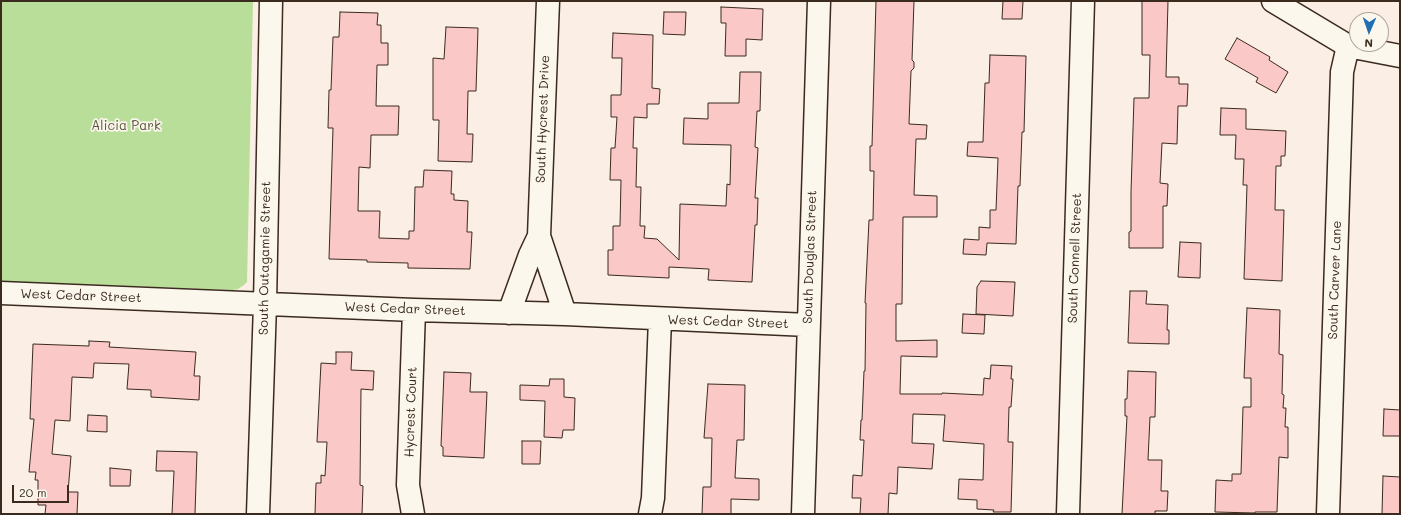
<!DOCTYPE html>
<style>
body{margin:0}
#map{position:relative;width:1401px;height:515px;overflow:hidden;background:#fbeee5;font-family:Mali,sans-serif}
canvas{display:block}
.frame{position:absolute;inset:0;border:2px solid #3b2a1e;pointer-events:none}
.north{position:absolute;left:1349px;top:12px;width:40px;height:40px;box-sizing:border-box;background:#fbf7ec;border:1px solid #aea59a;border-radius:50%;rotate:182deg;font-size:11px;font-weight:700;line-height:16px;text-align:center;color:#3b2a1e}
.north::after{content:'';display:block;margin:auto;width:14px;height:18px;background:#1f6fb2;clip-path:polygon(50% 0,100% 100%,50% 72%,0 100%)}
.scale{position:absolute;left:12px;top:485px;width:57px;height:18px;box-sizing:border-box;border:2px solid #3b2a1e;border-top:0;padding-left:5px;font-size:12px;line-height:14px;white-space:nowrap;color:#3b2a1e;-webkit-text-stroke:3px #fbf7ec;paint-order:stroke}
</style>
<div id="map">
<canvas width="1401" height="515"></canvas>
<div class="frame"></div>
<div class="north">N</div>
<div class="scale">20 m</div>
</div>
<script>
const context = document.querySelector('canvas').getContext('2d');
context.lineJoin = 'round';
function fill(path, color) {
  context.fillStyle = color;
  context.fill(path, 'evenodd');
}
function toPath(rows) {
  const path = new Path2D();
  for (const r of rows) {
    path.moveTo(r[0], r[1]);
    for (let i = 2; i < r.length; i += 2) path.lineTo(r[i], r[i + 1]);
  }
  return path;
}
function strokePath(path, color, width, dash) {
  context.strokeStyle = color;
  context.lineWidth = width;
  context.lineCap = dash ? 'butt' : 'round';
  context.setLineDash(dash || []);
  context.stroke(path);
}
function write(font, color, halo, rows, align = 'center') {
  context.font = font + ' Mali,sans-serif';
  context.lineWidth = 3.5;
  context.setLineDash([]);
  context.textBaseline = 'middle';
  context.strokeStyle = halo;
  context.fillStyle = color;
  for (const [text, x, y, turn = 0] of rows) {
    context.save();
    context.translate(x, y);
    context.rotate((+turn || 0) * Math.PI / 180);
    context.textAlign = isNaN(turn) ? turn : align;
    if (halo) context.strokeText(text, 0, 0);
    context.fillText(text, 0, 0);
    context.restore();
  }
}
fill(toPath([
 [1,1,253,1,247,282,244,285,238,289,233,290,1,281]
]), '#b8de99');
const building = toPath([
 [876,1,914,1,912,60,914,62,914,68,911,71,909,124,927,125,926,139,916,139,914,195,937,196,937,217,903,217,902,304,896,304,896,341,937,340,937,357,901,356,900,394,942,394,942,393,983,395,984,378,990,379,991,365,1012,366,1011,379,1013,379,1011,407,1009,407,1008,442,1013,442,1011,512,993,512,994,510,977,509,977,500,958,499,959,479,983,480,984,444,943,441,945,415,913,414,912,443,934,444,932,469,898,467,897,494,889,493,888,514,860,514,861,498,852,498,853,475,862,476,864,440,860,440,861,420,862,420,864,371,865,371,866,303,865,303,869,220,873,220,874,171,870,171,870,146,872,146,876,1],
 [1003,1,1023,1,1022,19,1002,19,1003,1],
 [1142,1,1168,1,1166,77,1179,77,1179,84,1188,84,1187,106,1178,106,1177,144,1162,143,1160,183,1168,184,1167,206,1163,206,1163,248,1129,248,1129,232,1131,231,1131,192,1134,98,1149,98,1150,55,1142,55,1142,1],
 [721,7,763,9,762,40,746,39,746,56,725,56,726,23,721,23,721,7],
 [340,12,378,13,377,25,381,25,381,43,388,43,388,65,377,65,376,106,399,106,398,135,371,135,370,168,359,167,358,211,380,211,379,238,409,239,409,231,414,231,415,187,423,187,424,170,452,171,451,194,454,194,454,200,468,201,467,232,472,232,470,269,408,268,408,263,367,262,367,260,329,259,333,128,328,128,329,90,331,90,333,37,339,37,340,12],
 [664,12,686,12,685,35,663,34,664,12],
 [446,27,478,28,476,91,468,91,467,134,473,134,472,162,438,161,439,120,433,120,433,58,444,59,446,27],
 [613,33,653,35,652,88,660,89,659,104,647,104,647,118,634,117,633,148,637,148,636,187,641,187,640,226,645,226,644,238,657,239,679,260,680,204,726,206,727,184,730,185,731,145,683,144,684,118,708,119,708,103,739,103,740,72,761,72,760,111,757,111,755,147,758,148,755,198,758,198,757,225,755,225,752,282,708,280,709,269,669,267,669,278,608,275,608,250,613,250,613,226,620,226,621,180,610,180,611,148,615,148,617,117,611,117,611,95,621,95,622,58,612,58,613,33],
 [1237,38,1270,57,1269,60,1288,72,1276,93,1256,82,1258,78,1225,59,1237,38],
 [990,55,1026,56,1024,132,1022,132,1020,186,1018,186,1016,244,987,243,986,255,963,254,964,239,979,240,979,227,990,228,990,210,996,210,998,158,967,156,968,142,983,142,985,83,989,83,990,55],
 [1221,108,1246,109,1246,129,1286,131,1285,156,1281,156,1281,166,1276,166,1275,210,1284,210,1282,281,1244,279,1247,185,1243,185,1244,159,1235,159,1236,135,1220,135,1221,108],
 [1180,242,1201,243,1200,278,1178,277,1180,242],
 [981,281,1015,282,1013,316,976,314,977,287,981,281],
 [1130,291,1147,291,1146,304,1168,305,1167,330,1169,330,1169,344,1128,343,1130,291],
 [1247,308,1280,310,1279,354,1283,355,1282,394,1284,395,1283,408,1286,408,1285,427,1288,427,1288,458,1279,457,1277,512,1255,512,1255,513,1215,512,1216,480,1232,481,1232,474,1241,474,1243,407,1251,407,1251,378,1244,378,1247,308],
 [963,314,985,315,984,334,962,333,963,314],
 [89,341,110,342,109,347,196,352,194,376,200,376,199,400,151,397,151,390,127,389,129,364,94,363,93,378,72,377,70,421,55,420,52,454,71,456,68,492,78,492,77,514,45,514,46,505,38,505,38,480,35,480,36,472,29,472,34,419,30,419,33,344,89,346,89,341],
 [336,352,352,352,351,370,374,371,373,390,361,389,360,485,363,486,362,514,315,514,316,483,321,483,321,475,325,476,327,442,317,442,321,363,336,364,336,352],
 [1128,371,1156,372,1155,417,1150,417,1148,460,1162,460,1161,491,1168,491,1167,511,1155,511,1155,514,1122,514,1127,416,1125,416,1125,399,1127,399,1128,371],
 [444,372,471,373,470,392,487,392,484,458,443,456,443,447,441,446,444,372],
 [550,379,564,379,564,397,575,398,574,430,563,430,562,438,544,437,545,401,520,400,520,385,549,386,550,379],
 [708,384,745,385,744,440,737,440,735,478,759,479,759,500,731,499,731,514,702,514,703,487,711,487,712,438,704,438,708,384],
 [1384,409,1400,410,1400,436,1383,436,1384,409],
 [88,415,107,416,107,432,87,431,88,415],
 [522,441,541,441,540,464,522,464,522,441],
 [157,451,197,452,195,514,172,514,174,471,156,471,157,451],
 [110,468,131,470,130,486,110,486,110,468],
 [1383,476,1400,477,1400,514,1382,514,1383,476]
]);
fill(building, '#f9c8c7');
strokePath(building, '#3b2a1e', 1);
const minor = toPath([
 [548,1,539,236,565,314],
 [1273,1,1348,46,1400,56],
 [1,293,414,310,565,314,808,325],
 [509,313,530,255,539,236],
 [258,514,265,304,271,1],
 [413,514,408,485,414,310],
 [650,514,653,498,660,319],
 [803,514,819,1],
 [1068,514,1083,1],
 [1328,514,1342,72,1348,46]
]);
strokePath(minor, '#3b2a1e', 25);
strokePath(minor, '#fbf7ec', 22);
write('13px', '#3b2a1e', '#fbf7ec', [
 ["South Hycrest Drive",543,119,-88],
 ["South Douglas Street",810,257,-88],
 ["South Outagamie Street",265,258,-89],
 ["South Connell Street",1075,258,-88],
 ["South Carver Lane",1335,280,-88],
 ["West Cedar Street",81,296,2],
 ["West Cedar Street",405,309,2],
 ["West Cedar Street",728,322,2],
 ["Hycrest Court",411,412,-88]
]);
write('13px', '#5a573d', '#fbf7ec', [
 ["Alicia Park",126,126]
]);
</script>
